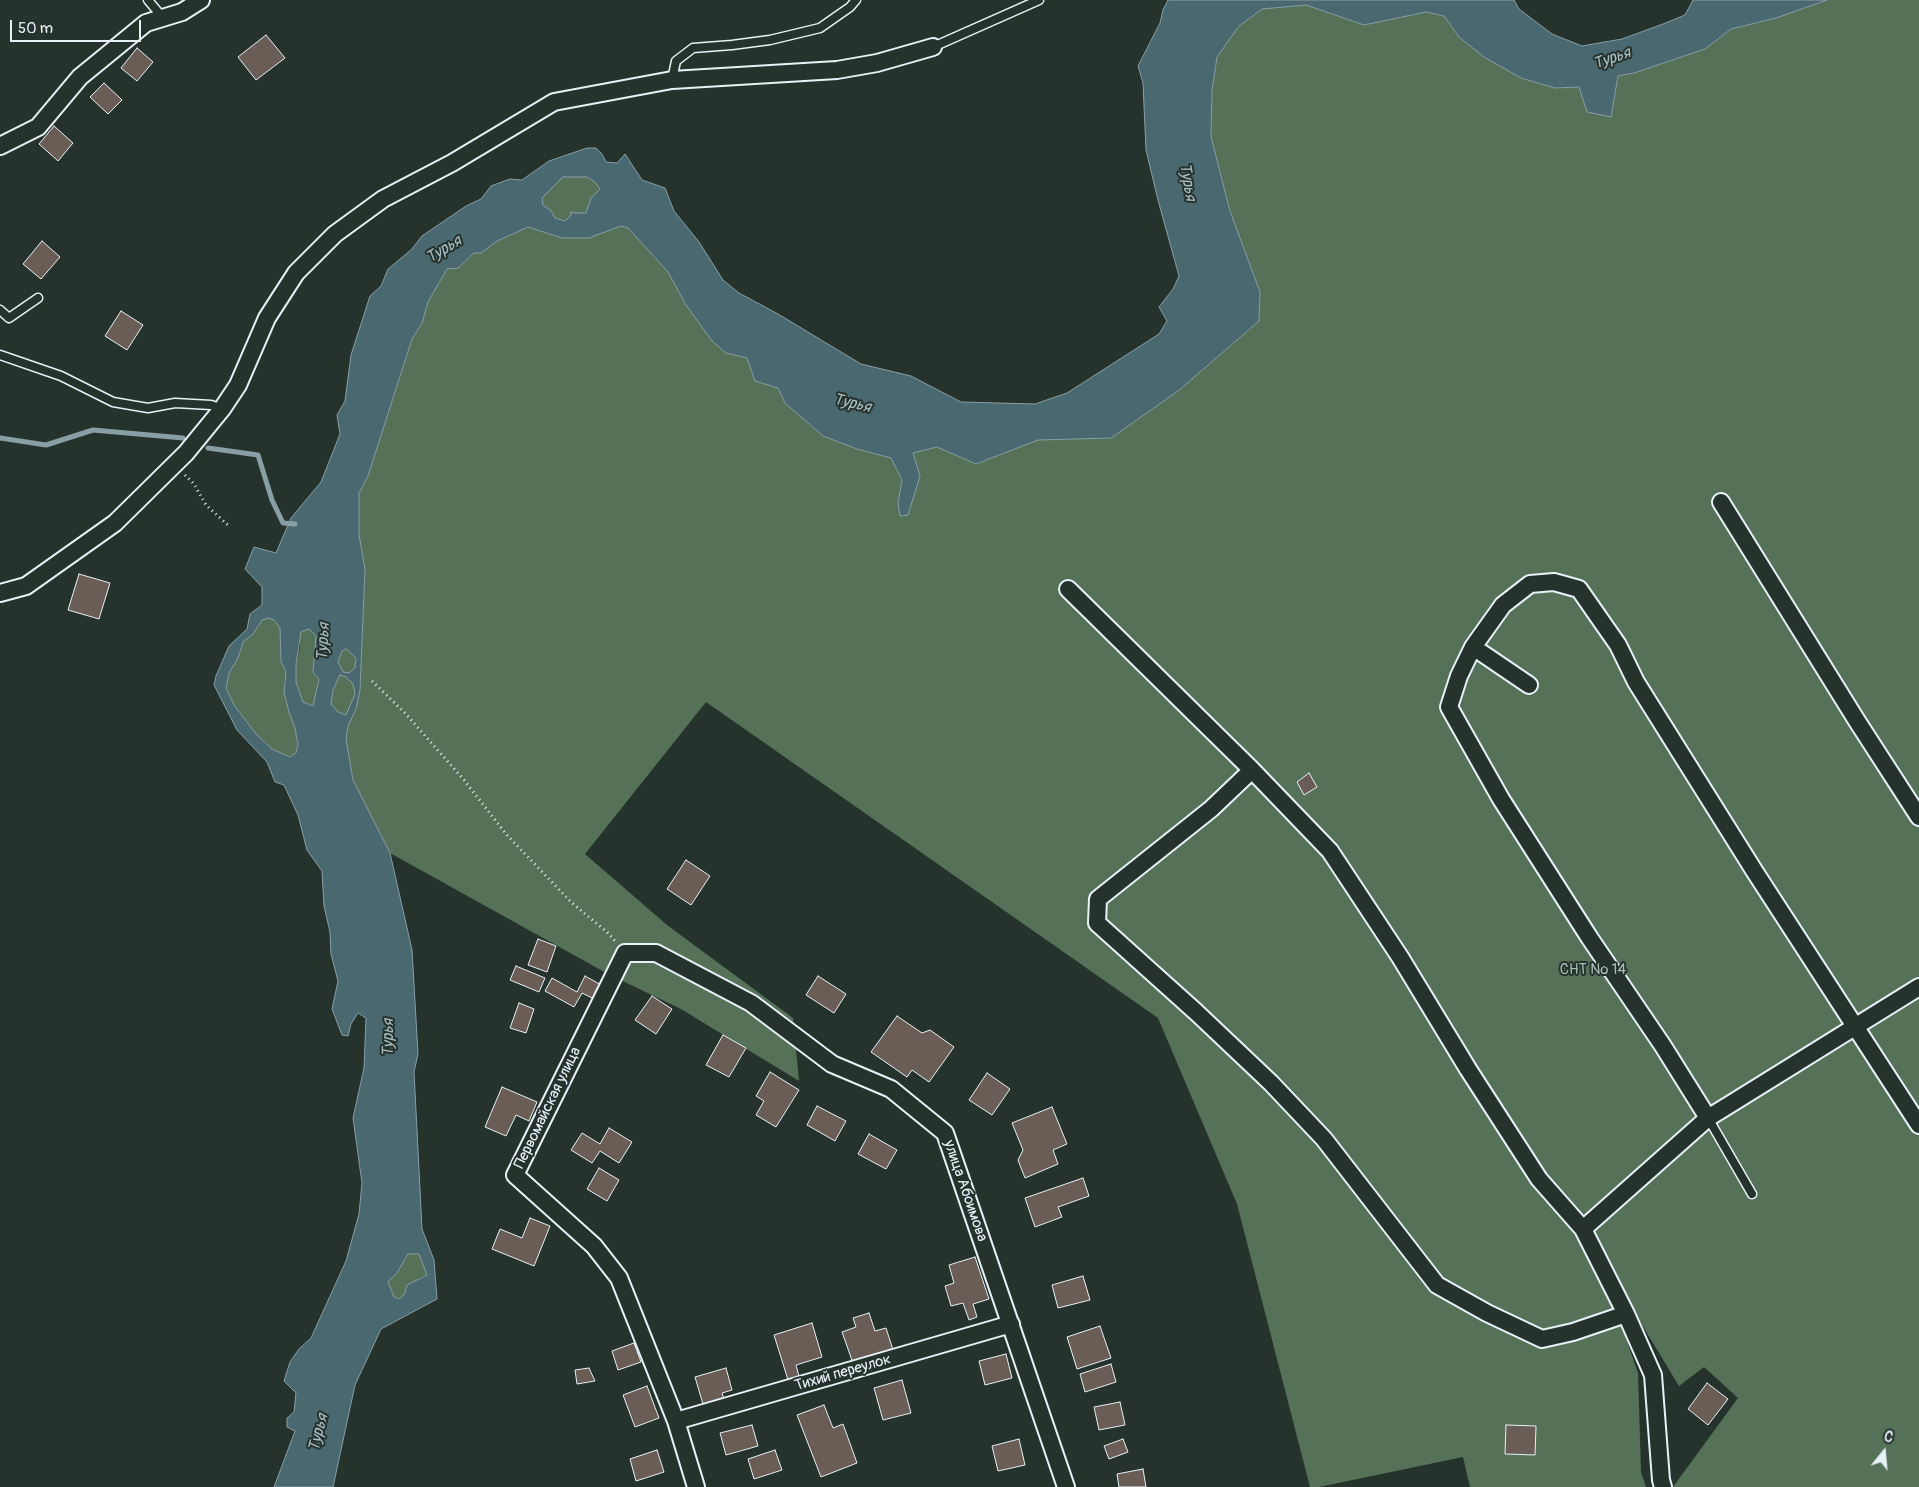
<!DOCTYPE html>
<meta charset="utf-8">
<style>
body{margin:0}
#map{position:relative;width:1919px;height:1487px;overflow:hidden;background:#26332d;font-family:Pangolin,sans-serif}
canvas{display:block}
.north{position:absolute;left:1859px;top:1427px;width:50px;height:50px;-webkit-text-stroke:4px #26332d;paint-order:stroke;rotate:17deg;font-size:14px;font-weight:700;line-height:20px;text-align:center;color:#e8f1f8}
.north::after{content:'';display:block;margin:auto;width:18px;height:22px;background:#e8f1f8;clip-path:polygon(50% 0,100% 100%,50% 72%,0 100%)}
.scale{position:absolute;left:10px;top:20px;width:131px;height:22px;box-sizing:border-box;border:2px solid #e8f1f8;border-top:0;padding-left:6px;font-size:15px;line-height:18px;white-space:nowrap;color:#e8f1f8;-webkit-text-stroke:4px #26332d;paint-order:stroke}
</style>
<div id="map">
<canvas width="1919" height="1487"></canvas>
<div class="north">С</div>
<div class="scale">50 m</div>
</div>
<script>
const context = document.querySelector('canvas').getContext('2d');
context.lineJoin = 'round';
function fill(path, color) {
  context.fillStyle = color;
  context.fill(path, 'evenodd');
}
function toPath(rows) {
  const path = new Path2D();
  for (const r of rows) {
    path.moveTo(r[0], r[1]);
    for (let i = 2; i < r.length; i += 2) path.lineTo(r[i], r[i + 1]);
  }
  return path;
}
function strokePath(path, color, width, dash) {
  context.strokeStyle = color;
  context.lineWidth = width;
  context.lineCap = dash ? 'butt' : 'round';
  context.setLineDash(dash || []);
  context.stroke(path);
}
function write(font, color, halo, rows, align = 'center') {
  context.font = font + ' Pangolin,sans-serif';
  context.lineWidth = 4;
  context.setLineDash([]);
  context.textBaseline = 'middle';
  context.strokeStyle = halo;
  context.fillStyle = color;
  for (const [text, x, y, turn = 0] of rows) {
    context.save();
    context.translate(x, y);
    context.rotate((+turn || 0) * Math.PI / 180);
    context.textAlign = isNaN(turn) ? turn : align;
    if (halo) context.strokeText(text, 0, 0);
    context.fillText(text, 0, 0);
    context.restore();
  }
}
fill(toPath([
 [1827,0,1919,0,1919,1487,1673,1487,1738,1398,1704,1367,1679,1386,1636,1315,1622,1327,1638,1373,1641,1472,1646,1487,1470,1487,1463,1457,1319,1487,1310,1487,1237,1204,1158,1018,706,702,585,854,667,925,793,1018,799,1081,681,1009,608,974,390,853,353,780,346,739,348,726,356,709,360,690,365,569,359,535,359,493,368,476,412,339,422,323,428,302,447,269,458,268,474,253,481,253,497,241,528,227,562,238,589,238,621,226,628,228,668,272,686,305,726,353,747,358,755,381,778,388,786,403,823,436,857,449,891,458,902,480,898,503,901,516,908,515,913,453,937,447,976,464,1038,440,1111,438,1178,391,1259,321,1260,292,1230,211,1211,137,1212,91,1217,57,1239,26,1262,9,1306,5,1364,25,1426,12,1444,16,1459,37,1521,78,1555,88,1579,87,1611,117,1618,76,1634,73,1705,49,1731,29,1776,18],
 [563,177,587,177,595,182,600,189,591,198,586,213,571,215,566,221,555,218,551,211,542,205,542,198],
 [269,618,274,620,280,627,281,662,286,671,284,686,289,712,295,728,298,745,296,753,290,757,272,749,256,734,234,705,226,688,229,673,238,658,243,642,253,634,262,620],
 [309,629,316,636,313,672,319,679,313,706,303,702,296,682,296,664,300,647,299,638,301,632],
 [346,649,356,657,355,668,349,674,343,672,338,662,342,651],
 [340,675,346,677,353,684,355,694,346,715,338,712,331,704,333,690],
 [408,1254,419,1254,427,1275,421,1277,400,1299,394,1297,388,1282,397,1273]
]), '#557259');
const water = toPath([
 [1168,0,1514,0,1519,9,1552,34,1582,46,1622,39,1663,24,1685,15,1693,0,1827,0,1776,18,1731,29,1705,49,1634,73,1618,76,1611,117,1587,112,1579,87,1555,88,1521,78,1484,57,1459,37,1444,16,1426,12,1364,25,1306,5,1262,9,1239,26,1217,57,1212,91,1211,137,1230,211,1260,292,1259,321,1178,391,1111,438,1038,440,976,464,937,447,913,453,920,476,908,515,900,516,898,503,902,480,891,458,857,449,823,436,785,403,778,388,755,381,747,358,726,353,712,341,686,305,668,272,628,228,621,226,589,238,562,238,528,227,497,241,481,253,474,253,458,268,447,269,428,302,422,323,412,339,368,476,359,493,359,535,365,569,360,690,356,709,348,726,346,739,353,780,390,853,412,950,418,1054,414,1072,422,1229,434,1260,437,1299,381,1329,355,1385,333,1487,274,1487,295,1431,287,1427,287,1418,294,1412,296,1393,284,1381,290,1362,299,1349,311,1338,346,1261,359,1214,362,1183,353,1118,364,1068,366,1018,358,1013,351,1024,348,1036,342,1035,332,1009,338,981,331,954,330,932,324,906,322,871,307,850,298,815,284,785,275,782,267,762,237,730,214,685,216,676,229,646,247,629,250,614,262,605,262,587,245,569,254,547,276,553,291,518,321,482,340,434,337,415,345,401,351,355,370,296,381,286,388,269,411,250,422,236,466,206,481,199,491,186,510,179,522,180,549,161,587,148,596,148,602,154,606,162,617,163,625,154,642,180,665,188,674,211,699,242,723,280,739,293,778,314,861,364,911,376,961,402,1035,404,1067,393,1159,334,1167,321,1159,307,1173,289,1179,276,1158,200,1146,150,1143,83,1138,66,1160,23,1163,10,1168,0],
 [563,177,587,177,595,182,600,189,591,198,586,213,576,213,571,212,571,215,565,221,555,218,551,211,543,205,542,198,563,177],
 [269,618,274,620,280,628,281,662,286,671,284,693,289,712,295,728,298,745,296,753,290,757,272,749,256,734,234,705,226,688,229,673,238,658,243,642,253,634,262,620,269,618],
 [309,629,316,636,313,672,319,679,313,706,303,702,296,682,296,664,301,632,309,629],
 [346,649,356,658,355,668,349,673,343,672,338,662,342,651,346,649],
 [340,675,346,677,353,684,355,694,346,715,338,712,331,704,333,690,340,675],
 [408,1254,419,1254,427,1275,407,1285,405,1293,400,1299,394,1297,388,1282,397,1273,408,1254]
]);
fill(water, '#496870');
strokePath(water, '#899fa6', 1);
strokePath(toPath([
 [0,438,46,445,93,430,183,438],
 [208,448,258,455,272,500,283,523,295,524]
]), '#899fa6', 5);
const building = toPath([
 [266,35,285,58,256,80,238,57,266,35],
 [137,48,153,62,137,81,121,68,137,48],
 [104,83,122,100,108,114,90,97,104,83],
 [54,126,73,143,58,161,39,144,54,126],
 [42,241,60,257,41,279,23,264,42,241],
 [121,311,143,325,127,350,105,336,121,311],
 [79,574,110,583,99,619,68,610,79,574],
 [1309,773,1317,787,1304,795,1297,782,1309,773],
 [686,860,710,876,691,905,667,889,686,860],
 [538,939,556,946,547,972,528,965,538,939],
 [516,966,545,978,539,992,510,980,516,966],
 [585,976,603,986,596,1000,582,993,574,1007,545,991,552,978,577,992,585,976],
 [818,976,846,994,834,1013,806,995,818,976],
 [652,996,672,1009,656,1034,635,1020,652,996],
 [519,1003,534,1009,526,1033,510,1028,519,1003],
 [897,1016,922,1033,930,1030,954,1047,929,1082,912,1070,907,1077,871,1052,897,1016],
 [723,1035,746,1048,729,1077,706,1065,723,1035],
 [770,1072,799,1090,776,1127,756,1115,764,1101,756,1096,770,1072],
 [987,1073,1010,1089,992,1115,969,1100,987,1073],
 [502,1087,537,1102,529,1121,516,1115,506,1136,485,1127,502,1087],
 [817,1106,846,1121,835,1141,807,1125,817,1106],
 [1052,1107,1067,1144,1053,1150,1058,1164,1025,1178,1018,1160,1023,1150,1012,1123,1052,1107],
 [609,1128,632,1142,619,1163,600,1151,592,1163,571,1150,582,1133,600,1144,609,1128],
 [869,1134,897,1150,886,1169,858,1154,869,1134],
 [599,1168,619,1180,607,1201,587,1189,599,1168],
 [1083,1178,1089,1196,1058,1207,1062,1217,1035,1227,1025,1198,1083,1178],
 [530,1218,550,1226,534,1266,492,1249,500,1229,522,1238,530,1218],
 [975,1257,989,1299,973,1304,977,1317,969,1320,963,1303,951,1306,945,1286,954,1283,949,1265,975,1257],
 [1083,1276,1090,1300,1058,1308,1052,1285,1083,1276],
 [869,1313,875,1331,886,1328,894,1353,854,1366,842,1332,856,1327,853,1318,869,1313],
 [812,1323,822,1357,796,1365,800,1380,789,1383,774,1335,812,1323],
 [1100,1326,1111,1358,1077,1369,1067,1337,1100,1326],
 [634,1343,641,1362,618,1370,612,1351,634,1343],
 [1006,1354,1012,1378,985,1385,979,1361,1006,1354],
 [1111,1364,1116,1382,1085,1392,1080,1374,1111,1364],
 [589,1368,595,1381,577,1384,575,1370,589,1368],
 [726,1368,732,1390,722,1393,726,1405,705,1411,695,1377,726,1368],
 [902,1380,911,1413,883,1420,874,1388,902,1380],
 [1707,1383,1728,1399,1708,1425,1688,1409,1707,1383],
 [647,1386,659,1418,635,1427,623,1395,647,1386],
 [1120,1402,1125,1425,1099,1430,1094,1407,1120,1402],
 [824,1405,833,1428,843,1424,857,1463,821,1477,797,1415,824,1405],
 [752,1425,758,1446,726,1455,720,1433,752,1425],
 [1506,1425,1536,1426,1535,1455,1505,1454,1506,1425],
 [1019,1439,1025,1465,998,1471,992,1446,1019,1439],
 [1123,1439,1128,1452,1109,1459,1104,1446,1123,1439],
 [657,1450,664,1472,636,1481,630,1459,657,1450],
 [775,1450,782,1470,754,1479,748,1459,775,1450],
 [1143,1469,1146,1487,1119,1487,1117,1474,1143,1469]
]);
fill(building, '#695d56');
strokePath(building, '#e8f1f8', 1);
const service = toPath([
 [148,0,163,18],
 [933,47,1039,0],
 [672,80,676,61,693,48,732,45,770,40,820,28,850,7,856,0],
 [0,310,9,318,38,298],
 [0,355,61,376,113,402,148,408,175,403,211,405,222,409],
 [1708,1118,1752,1194]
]);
const minor = toPath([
 [0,146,38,127,80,77,146,23,182,12,201,0],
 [1721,502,1857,721,1919,817],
 [1068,589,1252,770,1330,851,1400,957,1468,1069,1539,1179,1583,1229],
 [0,593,26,586,115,523,186,453,222,409,238,385,267,318,296,273,335,234,383,199,452,163,554,102,672,80,837,70,877,63,933,47],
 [1473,647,1459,676,1449,707,1501,799,1589,937,1663,1046,1708,1118],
 [1529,685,1473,647,1503,605,1530,584,1554,582,1579,589,1618,645,1636,682,1755,872,1919,1125],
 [1252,770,1211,809,1098,899,1097,923,1196,1012,1271,1083,1324,1139,1437,1285,1487,1313,1542,1339,1573,1332,1626,1314],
 [676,1421,1011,1324],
 [696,1487,676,1421,619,1278,594,1246,515,1175,625,953,656,953,751,1003,832,1064,891,1089,945,1133,1066,1487],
 [1663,1487,1661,1480,1653,1375,1626,1314,1583,1229,1708,1118,1919,987]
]);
strokePath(service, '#e8f1f8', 11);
strokePath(minor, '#e8f1f8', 20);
strokePath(toPath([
 [185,475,194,484,206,505,230,527],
 [372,681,405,713,464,780,506,834,571,902,608,933,615,941]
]), '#e8f1f8', 3, [1, 4]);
strokePath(service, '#26332d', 8);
strokePath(minor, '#26332d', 16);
write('15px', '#adbeb8', '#26332d', [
 ["СНТ № 14",1593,970]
]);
write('15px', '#e8f1f8', '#26332d', [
 ["Первомайская улица",548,1108,-64],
 ["улица Абоимова",965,1191,71],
 ["Тихий переулок",843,1373,-16]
]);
write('italic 16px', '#a8bac2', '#26332d', [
 ["Турья",1612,59,-19],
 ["Турья",1187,182,80],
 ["Турья",444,250,-31],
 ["Турья",852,404,13],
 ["Турья",324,642,-87],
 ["Турья",389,1038,-90],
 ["Турья",319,1433,-76]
]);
</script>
